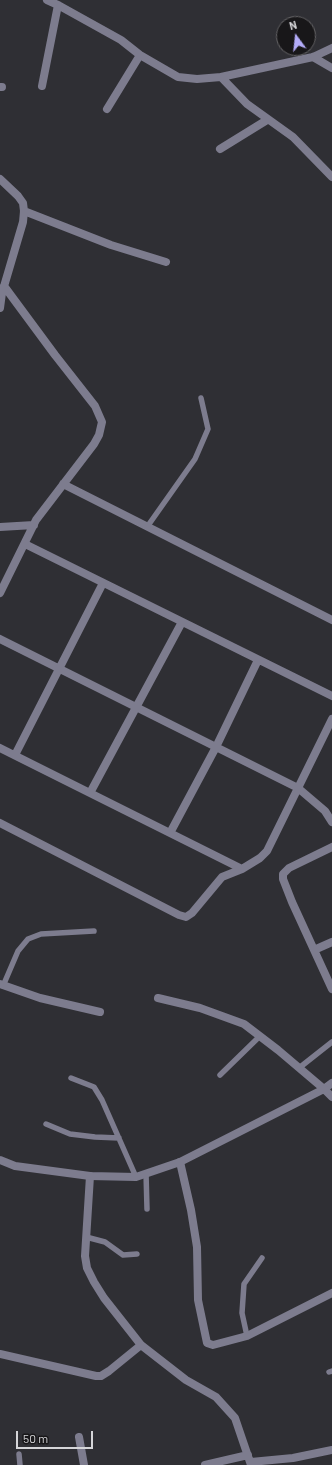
<!DOCTYPE html>
<style>
body{margin:0}
#map{position:relative;width:332px;height:1465px;overflow:hidden;background:#2f2f34;font-family:Barlow,sans-serif}
canvas{display:block}
.north{position:absolute;left:276px;top:16px;width:40px;height:40px;box-sizing:border-box;background:#181719;border:1px solid #646365;border-radius:50%;rotate:345deg;font-size:11px;font-weight:700;line-height:16px;text-align:center;color:#d5d5d8}
.north::after{content:'';display:block;margin:auto;width:14px;height:18px;background:#b3acf9;clip-path:polygon(50% 0,100% 100%,50% 72%,0 100%)}
.scale{position:absolute;left:16px;top:1431px;width:77px;height:18px;box-sizing:border-box;border:2px solid #d5d5d8;border-top:0;padding-left:5px;font-size:12px;line-height:14px;white-space:nowrap;color:#d5d5d8;-webkit-text-stroke:3px #181719;paint-order:stroke}
</style>
<div id="map">
<canvas width="332" height="1465"></canvas>
<div class="north">N</div>
<div class="scale">50 m</div>
</div>
<script>
const context = document.querySelector('canvas').getContext('2d');
context.lineJoin = 'round';
function toPath(rows) {
  const path = new Path2D();
  for (const r of rows) {
    path.moveTo(r[0], r[1]);
    for (let i = 2; i < r.length; i += 2) path.lineTo(r[i], r[i + 1]);
  }
  return path;
}
function strokePath(path, color, width, dash) {
  context.strokeStyle = color;
  context.lineWidth = width;
  context.lineCap = dash ? 'butt' : 'round';
  context.setLineDash(dash || []);
  context.stroke(path);
}
strokePath(toPath([
 [147,527,195,459,208,429,201,398],
 [3,986,18,951,28,939,41,934,94,931],
 [299,1068,332,1042],
 [220,1075,260,1036],
 [71,1078,94,1087,102,1100,136,1177],
 [46,1124,70,1134,95,1137,119,1138],
 [146,1173,147,1209],
 [86,1237,105,1242,123,1255,137,1254],
 [247,1336,242,1313,244,1284,262,1258],
 [329,1372,332,1371],
 [19,1454,20,1465]
]), '#7d7c8e', 5.5);
strokePath(toPath([
 [47,0,58,5,121,40,140,55,178,77,197,79,221,77,247,104,293,137,332,177],
 [313,57,332,68],
 [221,77,313,57,332,48],
 [42,86,58,5],
 [0,87,2,87],
 [107,109,140,55],
 [220,149,267,120],
 [0,179,18,196,23,203,24,211,23,222,2,293,0,308],
 [24,211,111,245,166,262],
 [63,484,332,620],
 [0,527,34,525],
 [25,544,332,696],
 [0,593,36,520,94,444,99,435,102,422,95,406,55,355,4,286],
 [0,639,298,788,325,811,332,822],
 [0,748,242,869],
 [15,755,103,583],
 [90,793,182,622],
 [0,823,179,915,186,917,192,913,222,877,242,869,260,858,267,851,332,719],
 [170,833,216,747,258,660],
 [332,847,289,868,283,874,283,879,292,902,332,989],
 [314,950,332,942],
 [0,984,40,998,100,1012],
 [158,998,200,1008,244,1024,278,1050,324,1089,332,1083],
 [180,1162,191,1210,197,1247,198,1300,207,1343,213,1345,247,1336,332,1293],
 [90,1176,85,1256,87,1268,94,1282,104,1298,141,1345,186,1380,216,1397,235,1418,251,1465],
 [0,1354,96,1376,101,1376,109,1371,141,1345],
 [79,1437,84,1465],
 [251,1462,293,1458,332,1450],
 [205,1465,248,1455]
]), '#7d7c8e', 8);
strokePath(toPath([
 [0,1160,15,1166,90,1176,136,1177,180,1162,324,1089,332,1097]
]), '#7d7c8e', 8);
</script>
